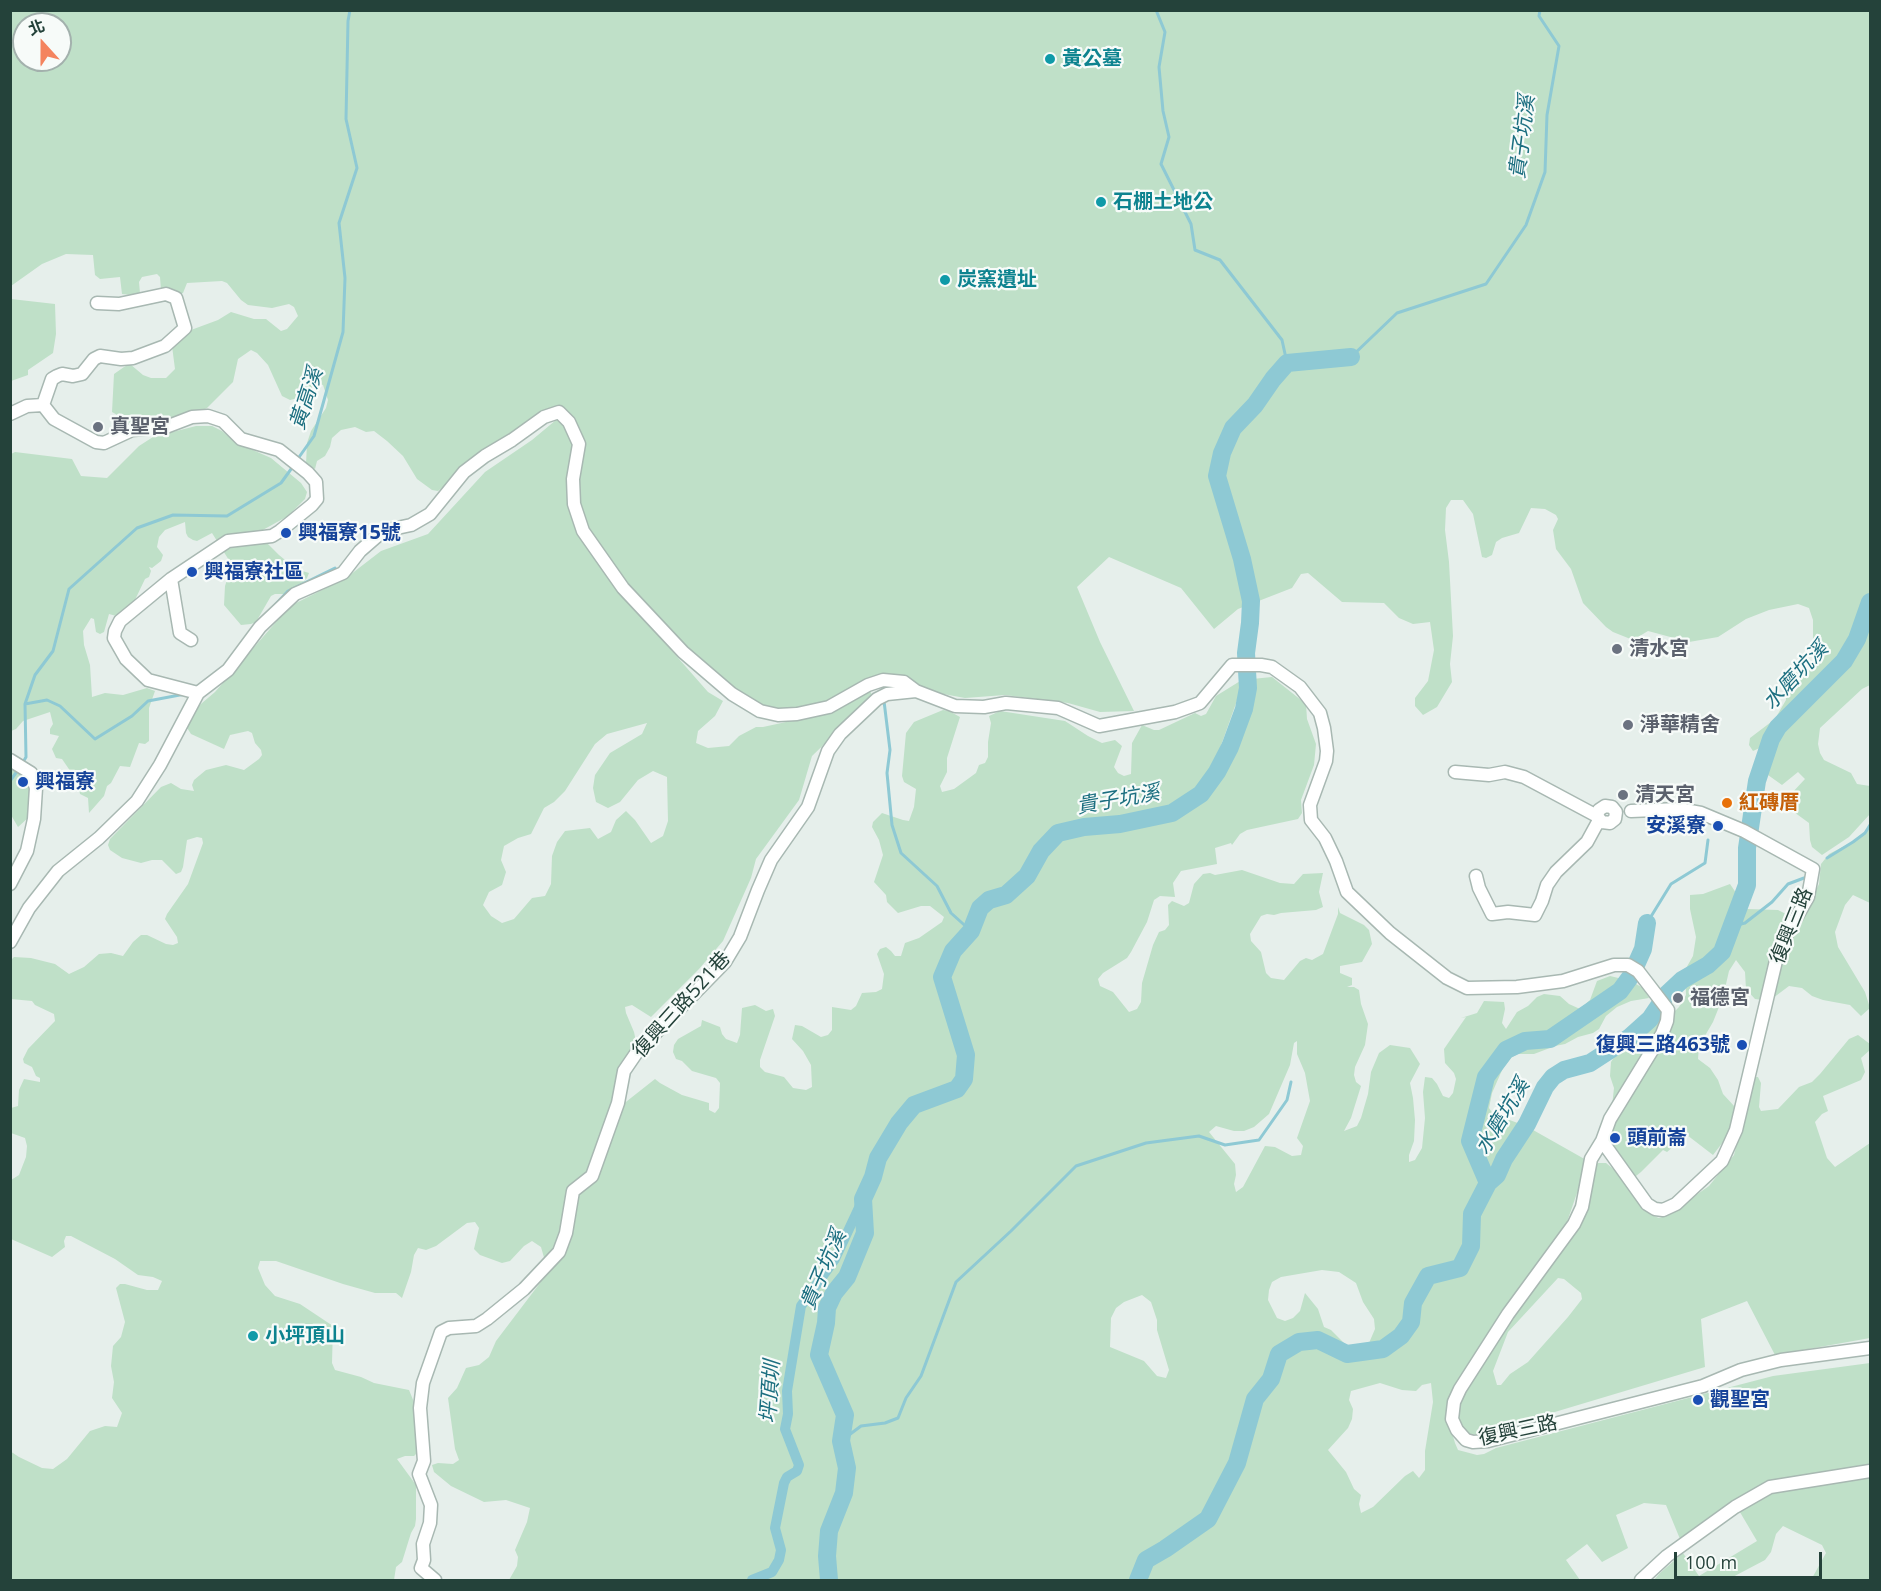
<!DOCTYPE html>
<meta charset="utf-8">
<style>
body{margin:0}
#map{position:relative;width:1881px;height:1591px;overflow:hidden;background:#e6efeb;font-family:"Open Sans","Noto Sans TC",sans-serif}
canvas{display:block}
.frame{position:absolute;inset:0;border:12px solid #24423a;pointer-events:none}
.north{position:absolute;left:12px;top:12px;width:60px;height:60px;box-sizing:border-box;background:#f7fbf9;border:2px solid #a3b1ad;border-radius:50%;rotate:339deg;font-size:16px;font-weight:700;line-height:24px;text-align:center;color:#24423a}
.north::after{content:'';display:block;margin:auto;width:21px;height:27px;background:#f4845f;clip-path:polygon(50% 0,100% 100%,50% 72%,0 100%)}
.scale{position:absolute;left:1674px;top:1552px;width:148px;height:27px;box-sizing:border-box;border:3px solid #24423a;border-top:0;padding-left:8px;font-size:18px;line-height:21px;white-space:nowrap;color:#24423a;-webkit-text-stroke:4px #f7fbf9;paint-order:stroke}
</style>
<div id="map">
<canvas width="1881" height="1591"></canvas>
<div class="frame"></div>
<div class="north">北</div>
<div class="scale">100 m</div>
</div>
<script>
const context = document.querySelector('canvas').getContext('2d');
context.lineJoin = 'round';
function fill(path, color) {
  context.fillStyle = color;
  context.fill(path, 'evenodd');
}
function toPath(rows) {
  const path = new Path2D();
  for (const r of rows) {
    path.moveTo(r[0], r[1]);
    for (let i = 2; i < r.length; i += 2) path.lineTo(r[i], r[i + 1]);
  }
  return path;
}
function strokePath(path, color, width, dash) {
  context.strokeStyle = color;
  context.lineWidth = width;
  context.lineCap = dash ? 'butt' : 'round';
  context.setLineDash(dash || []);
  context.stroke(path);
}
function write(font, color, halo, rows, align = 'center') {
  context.font = font + ' "Open Sans","Noto Sans TC",sans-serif';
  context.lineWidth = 4.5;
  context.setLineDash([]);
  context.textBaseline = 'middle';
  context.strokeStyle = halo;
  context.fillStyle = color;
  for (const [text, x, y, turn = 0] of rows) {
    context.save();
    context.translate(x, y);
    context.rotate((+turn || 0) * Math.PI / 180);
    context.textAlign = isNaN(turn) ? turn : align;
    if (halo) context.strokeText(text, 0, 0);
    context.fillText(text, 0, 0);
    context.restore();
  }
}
fill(toPath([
 [11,11,1870,11,1870,685,1862,689,1820,728,1818,744,1820,753,1824,760,1851,773,1857,784,1870,786,1870,814,1849,837,1822,855,1812,847,1810,840,1809,823,1787,807,1787,802,1790,795,1805,779,1798,772,1782,785,1768,775,1777,747,1776,743,1773,742,1753,751,1749,745,1750,738,1775,719,1786,700,1785,678,1822,659,1813,639,1813,620,1809,608,1798,604,1769,610,1746,619,1718,637,1689,642,1648,631,1633,640,1613,632,1606,627,1583,603,1571,569,1556,549,1553,530,1558,519,1556,515,1545,509,1531,508,1519,533,1502,538,1496,542,1492,555,1486,558,1482,557,1473,514,1463,500,1451,500,1446,508,1445,530,1449,562,1453,636,1450,664,1452,682,1437,707,1423,715,1415,706,1415,698,1428,681,1434,650,1430,622,1413,624,1399,618,1384,603,1342,602,1308,573,1301,574,1292,588,1238,609,1214,629,1181,588,1109,557,1077,587,1100,642,1134,711,1100,712,1068,703,1005,695,965,698,927,691,885,675,835,699,783,710,763,708,726,682,691,651,629,586,586,529,578,500,582,444,560,408,547,410,487,450,438,491,432,490,417,479,403,456,387,441,374,431,366,432,355,427,341,430,332,438,330,447,325,456,317,461,315,469,306,464,307,443,311,431,326,408,328,400,323,385,317,383,302,397,290,400,282,396,268,365,257,353,251,350,238,359,233,382,207,408,182,419,128,427,119,416,112,412,114,374,124,367,130,364,143,375,151,378,166,378,175,369,172,346,191,330,218,320,231,312,254,319,266,319,281,331,287,329,298,316,294,307,289,304,272,308,248,305,241,300,227,283,222,281,187,283,183,293,178,295,161,290,160,277,157,274,142,277,139,282,140,293,131,295,122,294,120,277,100,279,95,275,93,255,66,254,42,264,11,286],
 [24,24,60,24,60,60,24,60],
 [11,299,55,304,56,334,53,353,28,370,28,375,11,381],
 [556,420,561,420,575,444,571,505,636,610,708,692,723,701,715,716,698,731,696,743,708,748,729,746,739,736,756,727,763,727,800,719,835,708,870,691,873,697,812,756,799,800,756,859,751,878,723,941,699,969,651,1017,632,1005,625,1007,626,1013,634,1032,637,1046,622,1105,655,1079,660,1083,682,1095,709,1103,709,1110,715,1113,719,1108,720,1083,716,1078,692,1071,682,1061,676,1059,673,1052,674,1045,678,1039,701,1026,702,1020,720,1027,722,1034,726,1039,737,1043,740,1035,742,1008,755,1005,766,1011,773,1009,775,1016,760,1060,760,1067,765,1072,784,1077,793,1088,806,1090,812,1087,811,1065,803,1051,792,1039,795,1025,802,1026,821,1037,828,1035,832,1030,832,1007,851,1010,856,1006,862,993,876,992,882,989,884,974,877,954,880,949,886,947,891,951,895,956,901,956,905,943,919,938,942,922,944,917,930,906,921,906,898,913,887,902,886,895,874,882,883,855,879,840,872,827,873,822,882,813,903,820,909,821,914,807,916,789,904,782,902,776,906,733,914,722,943,710,949,711,960,717,947,758,947,772,940,786,942,792,954,789,976,773,979,765,985,763,988,757,988,742,991,723,989,716,1000,711,1065,721,1088,736,1102,743,1115,740,1122,746,1114,767,1118,773,1124,776,1131,774,1132,743,1142,725,1154,730,1159,730,1195,713,1201,716,1206,714,1216,696,1245,678,1213,768,1221,760,1227,747,1252,679,1272,677,1306,704,1307,719,1316,744,1314,765,1301,800,1302,813,1298,819,1247,830,1240,834,1232,845,1231,843,1215,848,1217,864,1181,871,1173,883,1175,897,1160,896,1154,900,1147,922,1131,952,1127,958,1103,973,1098,979,1100,986,1113,992,1129,1012,1137,1009,1141,1002,1142,983,1153,945,1159,932,1165,930,1169,925,1168,905,1172,901,1184,906,1189,903,1194,884,1203,874,1210,873,1215,875,1242,870,1280,883,1294,884,1303,874,1323,873,1319,892,1323,907,1316,910,1281,913,1274,915,1267,914,1261,916,1250,934,1251,941,1261,952,1266,973,1271,978,1284,980,1300,961,1306,958,1312,960,1323,954,1338,914,1338,907,1340,913,1364,925,1369,930,1372,944,1362,962,1340,966,1340,973,1352,978,1352,985,1347,987,1354,987,1359,990,1361,1004,1368,1024,1365,1045,1355,1067,1354,1075,1356,1082,1361,1086,1351,1118,1344,1131,1357,1126,1361,1118,1368,1094,1371,1072,1379,1053,1390,1045,1410,1048,1420,1064,1410,1083,1413,1098,1415,1120,1414,1141,1409,1155,1409,1162,1415,1160,1422,1148,1425,1118,1423,1092,1425,1077,1432,1078,1437,1084,1443,1096,1449,1098,1453,1093,1456,1079,1454,1073,1445,1063,1444,1049,1466,1017,1461,1018,1477,1013,1484,1001,1504,1002,1505,1009,1502,1023,1506,1029,1517,1012,1528,1006,1537,997,1544,994,1560,996,1569,1004,1580,1009,1590,1000,1597,981,1610,976,1631,981,1643,988,1649,998,1631,1001,1617,1007,1606,1016,1599,1029,1593,1033,1578,1037,1565,1044,1555,1046,1534,1054,1518,1054,1512,1057,1503,1068,1492,1093,1489,1108,1493,1114,1526,1126,1588,1161,1567,1222,1520,1287,1457,1381,1447,1416,1455,1443,1458,1450,1477,1455,1484,1454,1496,1448,1773,1376,1870,1363,1870,1580,1811,1580,1826,1553,1822,1545,1783,1526,1776,1534,1771,1552,1765,1560,1729,1579,1654,1580,1660,1573,1683,1553,1699,1576,1757,1541,1734,1502,1680,1539,1666,1505,1644,1503,1616,1515,1628,1548,1602,1562,1587,1544,1566,1560,1580,1580,509,1580,517,1566,518,1557,515,1550,527,1522,530,1508,506,1500,484,1502,451,1486,434,1472,432,1465,438,1463,453,1464,459,1460,455,1449,448,1398,457,1388,466,1368,479,1365,489,1357,496,1341,540,1283,547,1268,541,1247,532,1241,524,1246,510,1261,502,1263,480,1255,474,1249,479,1228,475,1222,467,1223,436,1246,426,1250,418,1248,414,1255,411,1272,402,1298,396,1293,375,1293,343,1284,276,1261,260,1261,258,1268,265,1285,275,1296,300,1304,333,1326,332,1363,335,1370,361,1377,374,1383,409,1390,416,1407,414,1416,420,1450,414,1456,405,1456,397,1459,416,1485,416,1519,415,1526,411,1533,402,1562,396,1567,394,1580,11,1580,10,1451,19,1457,42,1468,53,1469,67,1459,90,1431,105,1426,117,1427,122,1413,112,1398,114,1382,111,1366,113,1346,121,1337,125,1322,116,1288,120,1284,125,1284,147,1290,158,1290,162,1281,153,1277,138,1275,115,1259,71,1236,66,1236,64,1241,65,1247,52,1257,11,1239,11,1180,19,1175,26,1157,27,1146,25,1138,11,1133,11,1108,18,1106,19,1090,24,1079,40,1082,40,1078,36,1076,32,1067,24,1063,23,1059,28,1049,55,1021,54,1014,35,1005,32,1001,11,999,11,960,14,957,31,958,55,964,69,974,84,967,99,954,111,953,123,956,133,942,141,935,147,935,166,944,173,945,178,943,177,937,165,919,167,914,188,884,203,843,202,838,197,837,187,840,183,867,181,872,176,874,162,860,152,860,141,863,122,858,110,850,108,845,110,839,161,787,171,783,181,789,194,791,192,785,194,780,206,770,226,765,244,770,259,759,262,755,261,750,255,743,252,733,248,731,230,735,224,749,191,734,182,720,215,692,290,606,346,578,381,551,428,534,485,472,532,440],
 [647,723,642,734,610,753,595,775,593,788,596,802,608,808,620,802,638,780,653,771,667,777,668,821,663,836,651,843,635,820,626,811,616,820,611,832,598,839,590,828,565,831,557,842,552,856,551,884,545,896,532,898,514,919,502,923,491,916,483,905,489,892,502,885,506,872,501,860,504,846,518,838,531,834,544,808,554,802,565,791,595,744,607,734],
 [1297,1041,1297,1054,1305,1073,1310,1101,1297,1138,1303,1146,1301,1155,1292,1156,1275,1147,1265,1146,1243,1187,1236,1192,1234,1184,1236,1175,1235,1164,1209,1132,1216,1126,1234,1131,1244,1131,1254,1127,1269,1114,1290,1065,1294,1043],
 [1322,1270,1339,1272,1356,1283,1363,1302,1374,1319,1375,1329,1363,1357,1354,1358,1347,1352,1344,1343,1331,1330,1324,1327,1318,1309,1305,1293,1300,1311,1293,1318,1285,1321,1277,1318,1268,1300,1269,1290,1272,1282,1281,1277],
 [1142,1295,1151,1302,1157,1320,1157,1330,1169,1370,1166,1378,1157,1376,1144,1361,1110,1347,1111,1318,1116,1308,1124,1302],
 [1380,1383,1402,1390,1416,1391,1422,1385,1431,1383,1433,1402,1425,1451,1425,1470,1419,1478,1413,1471,1405,1476,1373,1507,1361,1513,1359,1504,1361,1495,1354,1489,1346,1472,1328,1450,1348,1428,1352,1419,1353,1409,1349,1400,1351,1391],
 [196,426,212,426,222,431,229,437,246,447,271,458,301,483,307,492,305,499,288,516,261,531,266,542,279,555,296,569,309,573,307,578,292,594,275,594,271,596,256,622,251,624,241,625,224,605,225,586,232,565,212,533,197,541,193,540,188,537,186,533,185,522,165,530,159,537,157,547,163,555,161,561,152,568,149,567,151,571,149,577,145,579,133,604,120,617,109,614,104,632,100,634,96,632,94,619,91,618,83,631,84,645,90,665,92,697,105,693,123,695,147,688,155,691,149,708,149,741,145,744,139,743,130,767,120,766,111,783,107,786,104,796,89,813,88,798,80,794,78,784,73,775,62,759,56,758,52,749,59,736,50,734,50,729,53,724,50,712,23,721,16,729,11,731,11,454,15,452,72,459,81,476,107,478,139,446,153,437],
 [11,767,32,775,28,818,18,827,11,815],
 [1870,827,1870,903,1853,895,1845,905,1835,932,1838,947,1865,992,1870,1008,1861,1016,1850,1005,1823,1000,1812,996,1802,988,1789,986,1769,1001,1755,999,1746,989,1745,972,1736,960,1729,971,1723,997,1713,1022,1699,1046,1698,1059,1710,1068,1718,1080,1723,1094,1735,1107,1732,1123,1726,1138,1713,1155,1687,1135,1667,1152,1663,1150,1641,1172,1636,1176,1633,1176,1608,1142,1614,1088,1610,1076,1611,1062,1618,1051,1625,1031,1642,1019,1662,1012,1668,1018,1679,1007,1686,995,1685,970,1693,956,1696,937,1690,909,1690,895,1703,894,1730,884,1747,909,1778,910,1790,916,1805,909,1813,896,1819,884,1821,864,1829,854,1860,838],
 [1858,1035,1870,1044,1870,1050,1861,1058,1865,1072,1861,1080,1823,1096,1828,1111,1822,1114,1815,1122,1827,1158,1835,1167,1870,1143,1870,1338,1775,1355,1747,1301,1701,1319,1705,1367,1478,1435,1467,1434,1458,1420,1458,1406,1464,1391,1559,1251,1593,1169,1598,1163,1606,1163,1616,1171,1651,1215,1659,1218,1666,1216,1709,1186,1734,1155,1753,1077,1758,1077,1761,1083,1759,1107,1761,1111,1778,1109,1799,1087,1812,1082,1820,1074,1849,1039],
 [1558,1278,1564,1279,1581,1293,1582,1299,1568,1317,1528,1362,1510,1374,1501,1385,1497,1385,1493,1371,1508,1332]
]), '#bfe0c8');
strokePath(toPath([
 [1156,10,1165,32,1159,67,1163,111,1169,137,1161,164,1191,224,1195,250,1220,260,1282,340,1287,363],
 [1351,357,1397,313,1486,284,1526,225,1545,172,1547,115,1559,46,1539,16,1540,10],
 [297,460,314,436,343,332,345,278,339,223,357,168,346,119,348,21,350,10],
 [274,606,288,591,335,568],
 [884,701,890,750,887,773,892,825,901,853,937,886,951,913,971,931],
 [25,704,47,700,60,706,95,739,132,716,148,701,185,694],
 [22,764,26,757,25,704,35,675,53,651,69,589,137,528,173,515,227,516,281,483,294,465],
 [10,781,18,770],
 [1827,858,1853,842,1865,833,1870,825],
 [1647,923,1671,884,1705,863,1708,840],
 [1733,926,1745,923,1772,902,1788,884,1804,878],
 [841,1441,861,1426,885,1423,898,1418,906,1398,921,1376,956,1282,1011,1231,1076,1166,1146,1143,1199,1136,1225,1145,1259,1140,1287,1100,1291,1082]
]), '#8ec9d4', 3);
strokePath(toPath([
 [752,1580,772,1572,779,1560,781,1550,775,1528,784,1483,787,1477,797,1471,799,1465,785,1429,788,1414,787,1391,801,1306,835,1259,863,1199]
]), '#8ec9d4', 10);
strokePath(toPath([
 [1488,1183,1470,1141,1486,1077,1506,1050,1525,1041,1550,1039,1620,991,1631,976,1643,949,1647,923],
 [829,1580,827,1556,829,1531,844,1493,847,1468,841,1441,845,1415,819,1355,826,1323,827,1308,834,1293,847,1277,865,1233,863,1199,873,1177,878,1158,899,1123,914,1105,957,1089,964,1079,966,1055,942,977,953,951,971,931,980,908,989,900,1006,895,1027,876,1041,851,1058,833,1084,827,1120,824,1172,813,1201,794,1217,772,1230,747,1244,709,1248,688,1246,653,1250,623,1251,601,1242,559,1217,476,1222,453,1233,428,1255,405,1273,379,1287,363,1351,357],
 [1138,1580,1146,1560,1165,1549,1208,1519,1237,1463,1255,1399,1271,1379,1279,1354,1299,1342,1318,1340,1347,1354,1383,1349,1401,1336,1411,1322,1413,1303,1428,1276,1460,1268,1471,1246,1472,1214,1488,1183,1497,1175,1504,1159,1527,1124,1545,1087,1553,1077,1564,1070,1590,1063,1630,1037,1650,1019,1667,994,1682,980,1708,965,1722,952,1747,885,1747,848,1757,781,1771,739,1778,727,1844,661,1857,639,1870,602]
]), '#8ec9d4', 18);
const minor = toPath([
 [43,405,52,379,57,376,62,374,73,376,82,374,94,359,100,356,121,359,133,358,165,346,185,328,176,298,166,294,119,304,97,303],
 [10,414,27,406,43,405,54,419,96,442,104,443,132,430,166,427,192,417,208,416,223,421,241,439,279,450,308,473,316,482,317,499,312,505,280,531,272,536,228,541,171,579,120,621,115,631,114,638,126,659,148,680,198,693],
 [171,579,180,633,191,640],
 [10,760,31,773,36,788,34,819,27,851,10,884],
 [1455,772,1489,775,1505,772,1524,777,1597,816,1599,810,1605,806,1612,807,1616,812,1615,819,1610,823,1602,822,1597,816],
 [1476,876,1479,888,1492,914,1508,912,1535,915,1542,901,1547,885,1556,872,1587,842,1599,820],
 [10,942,29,908,58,871,99,838,137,801,160,765,198,693,228,670,260,627,295,594,343,573,360,551,383,531,411,525,430,514,464,472,485,456,512,440,544,417,559,412,569,422,579,444,573,479,574,504,583,531,623,588,683,652,732,694,760,711,778,715,797,714,829,707,868,685,883,680,904,682,916,691,955,706,984,707,1006,703,1058,708,1099,726,1175,712,1200,703,1232,665,1261,665,1272,667,1300,687,1320,713,1324,728,1327,751,1326,761,1310,805,1311,820,1325,838,1336,861,1347,892,1390,933,1447,978,1467,988,1517,987,1563,981,1614,965,1628,965,1638,971,1668,1010,1667,1021,1662,1034,1610,1119,1602,1141,1591,1159,1582,1207,1574,1224,1508,1314,1460,1389,1454,1402,1452,1419,1457,1430,1466,1440,1473,1442,1488,1441,1703,1386,1741,1370,1781,1360,1870,1348],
 [1602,1141,1647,1204,1655,1209,1663,1210,1676,1204,1722,1161,1736,1130,1779,948,1808,897,1813,869,1744,831,1701,813,1679,809,1631,811],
 [435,1580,421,1568,424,1560,423,1544,430,1523,431,1505,419,1474,424,1461,420,1408,423,1383,441,1332,449,1328,476,1326,487,1319,524,1289,559,1252,566,1233,573,1191,592,1176,618,1103,624,1071,637,1052,725,962,740,937,758,890,771,860,808,807,828,751,840,734,877,699,887,694,916,691],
 [1641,1580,1667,1556,1735,1507,1770,1487,1870,1471]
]);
strokePath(minor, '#a8b8b2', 15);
strokePath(minor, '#fff', 12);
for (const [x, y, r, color] of [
 [1050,59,6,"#0f9aa8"],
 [1101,202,6,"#0f9aa8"],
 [945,280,6,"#0f9aa8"],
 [98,427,6,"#6b7280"],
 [286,533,6,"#1a4fb4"],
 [192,572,6,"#1a4fb4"],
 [1617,649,6,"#6b7280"],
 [1628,725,6,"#6b7280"],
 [23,782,6,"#1a4fb4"],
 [1623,795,6,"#6b7280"],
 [1727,803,6,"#e8710a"],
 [1718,826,6,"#1a4fb4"],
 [1678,998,6,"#6b7280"],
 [1742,1045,6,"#1a4fb4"],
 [1615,1138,6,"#1a4fb4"],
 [253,1336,6,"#0f9aa8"],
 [1698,1400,6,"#1a4fb4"]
]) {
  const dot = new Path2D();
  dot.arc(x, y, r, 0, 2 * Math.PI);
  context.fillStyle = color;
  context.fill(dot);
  strokePath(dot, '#f7fbf9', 2);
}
write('bold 20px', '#0d838f', '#f7fbf9', [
 ["黃公墓",1062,59],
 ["石棚土地公",1113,202],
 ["炭窯遺址",957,280],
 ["小坪頂山",265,1336]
], 'left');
write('bold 20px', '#5b616d', '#f7fbf9', [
 ["真聖宮",110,427],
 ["清水宮",1629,649],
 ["淨華精舍",1640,725],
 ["清天宮",1635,795],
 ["福德宮",1690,998]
], 'left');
write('bold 20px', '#164399', '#f7fbf9', [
 ["興福寮15號",298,533],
 ["興福寮社區",204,572],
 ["興福寮",35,782],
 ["安溪寮",1706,826,"right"],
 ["復興三路463號",1730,1045,"right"],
 ["頭前崙",1627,1138],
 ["觀聖宮",1710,1400]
], 'left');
write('bold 20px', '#c56008', '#f7fbf9', [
 ["紅磚厝",1739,803]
], 'left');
write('20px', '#24423a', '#f7fbf9', [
 ["復興三路",1792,926,-68],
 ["復興三路521巷",682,1005,-48],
 ["復興三路",1518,1431,-12]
]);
write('italic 21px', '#1c6f80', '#f7fbf9', [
 ["貴子坑溪",1523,137,-83],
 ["黃高溪",307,399,-72],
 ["水磨坑溪",1796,676,-47],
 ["貴子坑溪",1118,800,-10],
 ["水磨坑溪",1503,1117,-59],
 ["貴子坑溪",824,1270,-67],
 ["坪頂圳",771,1392,-86]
]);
</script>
